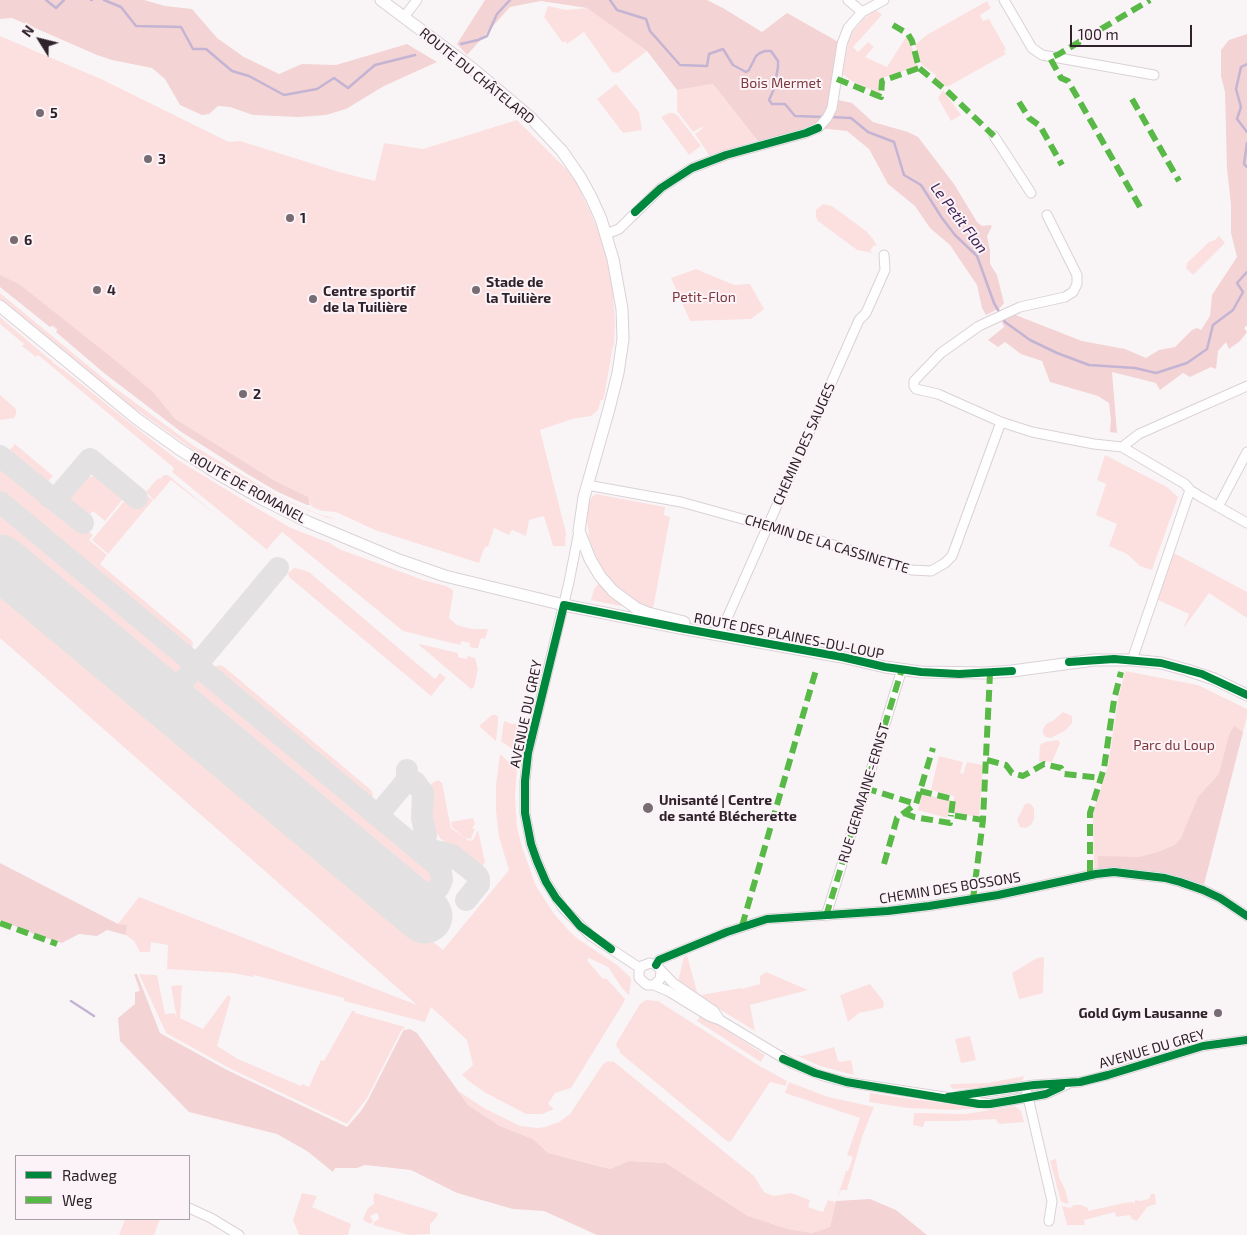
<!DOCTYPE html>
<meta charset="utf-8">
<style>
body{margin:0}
#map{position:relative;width:1247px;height:1235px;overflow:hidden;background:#f9f5f7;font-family:"Exo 2",sans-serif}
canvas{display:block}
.legend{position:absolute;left:15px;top:1155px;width:175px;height:65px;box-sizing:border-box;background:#fbf3f7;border:1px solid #a99fa5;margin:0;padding:6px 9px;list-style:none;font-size:15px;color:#2f222a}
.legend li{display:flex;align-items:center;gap:10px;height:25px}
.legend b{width:25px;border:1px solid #a99fa5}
.north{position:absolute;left:15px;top:15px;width:50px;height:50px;-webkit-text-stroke:4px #fbf3f7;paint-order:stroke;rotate:306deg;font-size:14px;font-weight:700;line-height:20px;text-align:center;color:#2f222a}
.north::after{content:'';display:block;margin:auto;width:18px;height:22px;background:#2f222a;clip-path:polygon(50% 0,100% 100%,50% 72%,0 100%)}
.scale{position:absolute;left:1070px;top:25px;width:122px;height:22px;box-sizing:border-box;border:2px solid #2f222a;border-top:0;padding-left:6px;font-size:15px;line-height:18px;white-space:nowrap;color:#2f222a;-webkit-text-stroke:4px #fbf3f7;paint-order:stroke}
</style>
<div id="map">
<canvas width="1247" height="1235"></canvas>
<ul class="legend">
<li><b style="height:6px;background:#00873e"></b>Radweg</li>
<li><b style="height:6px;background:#58b947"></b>Weg</li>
</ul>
<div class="north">N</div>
<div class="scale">100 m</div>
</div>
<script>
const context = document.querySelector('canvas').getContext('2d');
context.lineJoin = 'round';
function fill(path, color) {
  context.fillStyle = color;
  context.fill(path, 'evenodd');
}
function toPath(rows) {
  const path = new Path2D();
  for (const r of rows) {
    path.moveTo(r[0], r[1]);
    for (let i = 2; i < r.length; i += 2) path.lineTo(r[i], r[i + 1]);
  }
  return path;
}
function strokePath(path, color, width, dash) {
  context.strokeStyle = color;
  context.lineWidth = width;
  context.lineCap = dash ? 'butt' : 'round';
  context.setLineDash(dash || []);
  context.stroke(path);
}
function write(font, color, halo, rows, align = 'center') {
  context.font = font + ' "Exo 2",sans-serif';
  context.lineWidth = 4;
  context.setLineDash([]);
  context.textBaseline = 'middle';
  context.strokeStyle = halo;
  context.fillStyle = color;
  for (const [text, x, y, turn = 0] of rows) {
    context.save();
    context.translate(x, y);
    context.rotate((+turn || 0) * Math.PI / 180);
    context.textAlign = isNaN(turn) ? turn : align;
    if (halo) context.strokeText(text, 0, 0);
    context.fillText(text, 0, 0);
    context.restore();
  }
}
fill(toPath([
 [987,1,991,8,980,15,983,21,989,19,1006,49,1004,51,1006,54,947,87,934,79,936,75,922,65,915,45,925,36],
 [548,6,566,10,588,8,647,51,618,73,612,72,584,32,567,44,565,41,563,43,544,17],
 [876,10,882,15,853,47,858,52,868,42,874,47,865,57,887,67,906,37,911,45,918,66,882,78,880,81,880,94,852,81,842,74,848,43,853,31,864,18],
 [0,36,101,79,229,142,240,141,339,172,375,181,384,143,423,149,517,120,569,172,577,184,593,218,601,239,600,240,602,242,606,257,613,292,615,323,614,346,613,346,604,397,603,400,601,400,598,410,591,416,572,419,540,430,566,533,565,546,553,546,544,516,529,520,526,536,512,530,509,535,494,528,488,547,486,546,483,551,479,563,375,530,336,512,322,511,312,507,309,500,267,480,152,407,0,284],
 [616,84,639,112,642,130,623,133,597,99],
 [713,84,757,140,709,155,695,134,703,128,702,127,693,132,677,111,677,90],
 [943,90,961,115,951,121,938,98],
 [669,113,674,113,678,116,701,146,689,155,661,117],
 [823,204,832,206,866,231,873,239,877,246,874,245,870,251,873,253,857,250,818,221,816,217,816,210],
 [1219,236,1225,243,1193,275,1186,268,1187,263,1209,242,1215,240],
 [696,269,734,285,750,284,764,309,751,319,690,321,671,278],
 [0,293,114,387,194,446,279,497,321,515,337,519,327,518,279,498,251,483,236,478,209,461,127,403,0,299],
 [0,317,48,358,52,360,52,362,64,370,130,423,178,460,250,504,291,528,330,543,339,549,423,580,446,586,453,590,453,594,449,618,457,625,471,629,488,629,485,639,481,638,478,648,475,648,470,647,470,643,462,641,460,645,403,631,282,532,267,549,266,549,172,472,174,468,38,355,36,357,22,346,24,344,0,324],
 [0,395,16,409,16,414,14,418,0,420],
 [15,444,53,476,46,484,8,455,8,452],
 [1105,455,1167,487,1178,497,1152,570,1140,566,1127,554,1109,546,1117,524,1096,515,1106,484,1097,480],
 [0,466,55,511,59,507,93,535,89,540,107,555,100,564,191,640,193,643,192,649,189,651,184,649,0,496],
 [164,475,168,475,220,518,171,480,154,500,146,492,158,478,160,479],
 [96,476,123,499,105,521,93,511,85,521,63,502,84,477],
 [143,492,153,500,108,554,92,540,125,500,132,506],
 [596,494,665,507,664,515,670,517,653,609,639,603,623,593,609,580,599,565,589,538,587,519,588,505,592,497],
 [0,509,178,658,183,665,180,676,173,681,165,680,161,678,0,544],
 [1174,553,1247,592,1247,618,1209,593,1183,629,1189,614,1158,600],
 [294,568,304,570,309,572,435,679,440,673,446,678,431,696,289,577,288,573],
 [0,581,443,950,509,870,499,837,496,811,496,785,500,754,517,769,515,796,517,827,522,847,536,886,554,914,570,932,578,939,617,965,631,978,631,982,629,995,622,988,608,967,589,958,587,960,602,978,607,979,625,999,624,1002,571,1088,555,1093,548,1104,554,1109,542,1114,526,1114,484,1092,470,1082,462,1075,473,1065,467,1040,431,1007,425,1022,344,1001,344,998,254,975,253,977,233,973,167,969,168,945,151,942,150,952,140,952,134,941,126,935,127,925,118,924,139,897,417,1005,0,638],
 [599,583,611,596,622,605,621,606,591,600,594,589],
 [420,644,458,653,458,657,466,659,468,656,475,658,478,669,474,687,471,689,419,645],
 [218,665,223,666,371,790,373,795,371,798,366,801,363,799,215,676,213,671],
 [1125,671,1198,685,1247,709,1247,716,1204,884,1197,883,1167,874,1133,869,1094,870,1093,812,1108,766,1118,700],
 [196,679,204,680,208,682,431,868,435,875,435,879,432,886,425,891,417,890,414,888,190,702,186,696,185,691,189,684],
 [1063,712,1072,716,1072,723,1066,730,1055,736,1051,738,1046,737,1043,734,1043,729,1046,724,1054,720],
 [492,715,496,715,498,717,498,724,496,741,479,726],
 [504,721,512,724,522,724,517,749,512,749,501,741],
 [1058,740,1060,743,1052,762,1039,761,1040,745,1045,742],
 [939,756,963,762,960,773,963,774,967,762,983,765,979,817,953,813,954,796,931,790],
 [438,780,442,783,451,828,469,841,473,840,478,830,485,862,479,871,440,838,427,818,430,787,432,783],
 [922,794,952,801,947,818,918,810],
 [1030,803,1034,808,1034,819,1031,825,1026,828,1020,827,1017,820,1025,804],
 [473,818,475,824,472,828,475,829,471,839,465,838,452,827,451,822],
 [687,955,697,992,701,995,741,988,742,989,760,984,760,976,766,972,808,990,750,1005,755,1031,698,996,678,981,684,957],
 [1044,957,1043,993,1019,999,1012,973,1037,958],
 [139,974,157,975,165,1014,175,1013,177,1019,171,986,182,985,180,1018,203,1029,228,995,231,997,217,1046,238,1059,301,1086,302,1084,309,1087,321,1060,324,1061,352,1011,355,1011,355,1013,405,1027,401,1031,367,1098,347,1124,231,1069,166,1033],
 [870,984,884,1002,883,1008,859,1013,848,1022,840,995],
 [646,1000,658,1001,758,1065,787,1081,786,1086,770,1082,731,1141,728,1142,619,1052,620,1050,616,1046,617,1042,640,1004],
 [701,1014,765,1055,761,1062,697,1021],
 [970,1036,976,1060,961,1063,955,1039],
 [834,1047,838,1061,841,1062,851,1060,854,1075,820,1066,795,1055,802,1056],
 [608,1061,612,1062,613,1061,754,1176,764,1192,774,1196,791,1193,810,1200,808,1207,823,1212,828,1200,836,1202,846,1171,848,1171,853,1157,847,1155,860,1118,785,1093,789,1082,828,1097,874,1107,862,1137,847,1190,841,1190,836,1201,830,1227,812,1233,788,1229,748,1216,666,1163,629,1161,610,1169,548,1153,533,1139,500,1126,468,1105,458,1091,484,1108,520,1126,537,1128,545,1127,559,1122,570,1114,603,1064],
 [1024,1076,1023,1080,1001,1085,971,1088,953,1089,950,1086,951,1084,988,1083],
 [870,1093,919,1100,988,1108,953,1110,908,1108,869,1102],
 [1015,1106,1021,1111,1024,1122,1000,1124,997,1122,996,1119,957,1121,925,1121,923,1127,913,1125,914,1113,965,1114],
 [1056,1159,1059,1177,1065,1189,1069,1204,1061,1202,1050,1161],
 [302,1193,317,1196,312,1207,351,1224,348,1235,299,1235,293,1220],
 [375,1193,438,1213,436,1218,430,1224,430,1234,409,1235,373,1225,374,1222,379,1219,378,1214,376,1213,370,1216,373,1221,371,1224,364,1221,363,1218,368,1208,374,1204,373,1197],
 [1151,1194,1155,1194,1156,1204,1147,1207,1137,1221,1132,1219,1130,1215,1116,1217,1115,1212,1084,1220,1085,1225,1067,1225,1062,1206,1070,1208,1074,1205,1081,1205,1088,1208,1088,1211,1124,1203,1133,1202,1134,1204,1135,1200,1140,1201,1149,1199],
 [125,1219,160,1219,154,1235,119,1235]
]), '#fce0e0');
fill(toPath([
 [0,0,144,0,165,6,192,9,217,38,244,57,279,74,302,64,336,65,407,44,437,62,384,86,346,109,326,115,299,117,253,115,230,107,218,106,209,114,202,115,180,105,165,79,152,68,112,60,97,55,12,18,0,19],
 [485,0,707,0,723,8,762,32,787,13,842,44,834,99,852,103,873,122,908,132,918,137,954,184,977,222,982,226,990,225,992,226,987,236,990,250,990,264,997,275,1004,303,1000,308,986,315,982,308,977,285,950,245,930,228,915,206,888,184,869,149,847,131,818,128,761,145,713,84,677,90,647,51,587,8,541,1,510,7,467,55,457,44],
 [1247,34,1247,325,1244,328,1247,332,1240,341,1229,349,1226,342,1218,351,1216,369,1211,367,1190,377,1183,373,1160,390,1156,383,1112,372,1117,433,1110,432,1111,420,1109,403,1098,396,1050,382,1042,361,1021,354,1005,342,998,347,988,340,1004,327,1001,319,1013,314,1082,341,1125,349,1146,358,1159,350,1175,347,1192,330,1197,328,1201,330,1210,316,1212,295,1237,257,1231,233,1231,204,1227,169,1225,92,1221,76,1221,50,1229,40],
 [0,275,19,284,121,365,153,392,175,419,275,481,308,497,310,505,307,505,278,492,249,475,180,431,104,373,56,332,58,329,53,325,50,327,0,287],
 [1234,726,1243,732,1204,884,1197,883,1167,874,1133,869,1098,870,1098,856,1139,857,1158,852,1175,845,1181,838,1198,797,1219,774,1229,735],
 [0,863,118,924,127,925,126,935,107,930,97,936,79,934,62,943,37,935,0,920],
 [134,974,137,974,160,1033,227,1070,347,1127,361,1111,369,1098,402,1033,404,1030,410,1029,417,1033,468,1105,500,1126,533,1139,548,1153,610,1169,629,1161,666,1163,748,1216,788,1229,812,1233,830,1227,836,1201,870,1199,896,1210,927,1235,597,1235,544,1211,513,1209,457,1193,411,1170,365,1165,357,1168,335,1168,333,1172,307,1151,277,1134,189,1112,120,1041,118,1018,135,1004,135,992,140,991]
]), '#f4d3d4');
strokePath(toPath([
 [46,0,56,8,64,0],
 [91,0,92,0],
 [104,0,121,7,136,26,181,27,193,49,206,49,232,71,249,76,284,95,317,89,334,78,348,88,375,65,415,55],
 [610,0,617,10,646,19,650,31,680,65,707,66,709,54,723,49,733,65,746,72,749,70,756,56,760,53,765,51,771,51,778,61,778,67,774,89,769,100,772,104,785,104,795,116,825,117],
 [461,44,478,40,487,36,497,14,510,0],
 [1247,64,1241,67,1236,89,1241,107,1237,119,1247,132],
 [830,117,851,118,868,132,894,142,904,175,921,185,942,218,955,235,977,256,994,303,1005,322,1030,340,1057,353,1089,365,1135,368,1156,373,1187,363,1207,349,1213,325,1233,310,1243,292,1237,283,1247,272],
 [1247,143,1244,164,1247,167],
 [71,1001,94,1016]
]), '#c4b4d3', 2.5);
strokePath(toPath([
 [0,456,83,523],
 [49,497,53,498,59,495,90,459,137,498],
 [0,502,437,865,441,872,442,880,439,887,431,897,420,904,405,899],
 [184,681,179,689,178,702,181,710,189,719],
 [148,685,162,691,170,690,180,685,278,568],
 [405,783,409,781,415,782,423,793,422,818,426,836,420,844,416,846,412,844],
 [385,822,382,816,383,809,407,780,407,770],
 [419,847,452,855,477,875,479,879,479,884,466,900]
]), '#e4e1e2', 22);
strokePath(toPath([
 [0,562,425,916]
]), '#e4e1e2', 55);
const minor = toPath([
 [848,0,862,12],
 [1004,0,1032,48,1042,55,1154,75],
 [404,17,417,0],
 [994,136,1031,193],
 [1047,215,1077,275,1077,284,1073,292,1065,297,1020,307,979,326,941,353,914,381,914,386,916,389,938,394,1001,422,1032,432,1094,444,1122,447,1185,484,1190,490,1201,497,1247,523],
 [606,234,619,229,661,188,692,168,726,155,806,133,818,128,827,118,832,108,842,44,848,28,862,12,884,0],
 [1122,447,1139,434,1247,386],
 [587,485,681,502,818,540,912,570,931,571,945,563,952,556,1001,422],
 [1218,507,1247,452],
 [579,531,569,582,528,753,525,781,525,813,531,844,537,861,546,882,563,908,591,936,640,968],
 [720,634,859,320,866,313,885,270,884,255],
 [1132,660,1190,490],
 [826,916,902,669],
 [656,965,659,960,727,932,767,919,888,911,929,906,998,895,1096,874,1114,872,1165,878,1180,882,1203,890,1220,898,1247,916],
 [661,972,660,979,654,985,647,985,639,978,639,971,642,966,650,963,656,965,673,983,714,1011,720,1020],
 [654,985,668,991,709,1016,720,1020,793,1064,823,1076,846,1082,990,1104,1046,1094,1068,1084],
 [1027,1093,1052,1201,1049,1221],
 [958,1096,1034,1085,1080,1082,1108,1075,1203,1046,1247,1040],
 [189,1208,211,1218,239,1235]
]);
const major = toPath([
 [381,0,473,69,530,117,562,151,580,177,591,197,601,219,613,259,622,309,623,339,618,373,609,409,584,497,579,531,590,559,600,576,613,591,636,608,648,613,684,622],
 [0,306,137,419,179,449,220,475,262,499,308,522,399,560,445,576,564,605,680,628,842,657,885,667,921,672,985,673,1012,671,1094,660,1132,660,1161,663,1187,670,1214,679,1247,695]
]);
strokePath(minor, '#dad1d6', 11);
strokePath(major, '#dad1d6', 13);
strokePath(minor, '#fefefe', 9);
strokePath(major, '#fefefe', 11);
strokePath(toPath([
 [893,25,908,34,912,41,919,68,948,92,994,136],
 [837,79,881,97,882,81,919,68],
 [1132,99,1179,181],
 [1019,102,1029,118,1040,126,1062,165],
 [1140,207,1068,81,1061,78,1050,58,1059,54,1150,0],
 [987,760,1006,765,1012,773,1023,776,1044,764,1061,768,1064,774,1102,778],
 [865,788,916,804],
 [920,791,953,799,951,815,983,820],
 [904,813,914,817,950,823,951,815],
 [884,864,897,818,916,804,933,748],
 [1090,872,1090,813,1104,768,1114,700,1121,672],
 [973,899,983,820,990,673],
 [826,916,902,669],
 [0,923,57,944],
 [742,926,816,670]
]), '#58b947', 6, [12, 6]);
strokePath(toPath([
 [635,212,661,188,692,168,726,155,806,133,818,128],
 [1069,662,1114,659,1161,663,1202,674,1247,695],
 [611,949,580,926,556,898,546,882,537,861,531,844,525,813,525,781,528,753,564,605,680,628,842,657,885,667,921,672,959,674,1012,671],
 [656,965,659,960,727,932,767,919,888,911,929,906,998,895,1096,874,1114,872,1165,878,1180,882,1203,890,1220,898,1247,916],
 [783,1059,815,1073,846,1082,979,1104,990,1104,1014,1100,1046,1094,1061,1087],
 [948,1097,1034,1085,1080,1082,1108,1075,1203,1046,1247,1040]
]), '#00873e', 8);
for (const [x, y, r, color] of [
 [40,113,5,"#766c72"],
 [148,159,5,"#766c72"],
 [290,218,5,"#766c72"],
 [14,240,5,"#766c72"],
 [97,290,5,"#766c72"],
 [476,290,5,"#766c72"],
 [313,299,5,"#766c72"],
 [243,394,5,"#766c72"],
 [648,808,6,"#766c72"],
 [1218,1013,5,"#766c72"]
]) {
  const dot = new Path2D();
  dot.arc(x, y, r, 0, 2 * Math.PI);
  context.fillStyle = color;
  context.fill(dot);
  strokePath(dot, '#fbf3f7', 2);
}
write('14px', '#2f222a', '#fbf3f7', [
 ["ROUTE DU CHÂTELARD",477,76,39],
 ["CHEMIN DES SAUGES",804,444,-66],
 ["ROUTE DE ROMANEL",248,488,29],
 ["CHEMIN DE LA CASSINETTE",827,544,17],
 ["ROUTE DES PLAINES-DU-LOUP",789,636,11],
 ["AVENUE DU GREY",526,714,-78],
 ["RUE GERMAINE-ERNST",864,793,-73],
 ["CHEMIN DES BOSSONS",950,888,-9],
 ["AVENUE DU GREY",1152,1049,-16]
]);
write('14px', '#7d383b', '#fbf3f7', [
 ["Bois Mermet",781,83],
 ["Petit-Flon",704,297],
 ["Parc du Loup",1174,745]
]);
write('bold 14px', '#2f222a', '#fbf3f7', [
 ["5",50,113],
 ["3",158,159],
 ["1",300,218],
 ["6",24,240],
 ["Stade de",486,282],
 ["la Tuilière",486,298],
 ["4",107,290],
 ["Centre sportif",323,291],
 ["de la Tuilière",323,307],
 ["2",253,394],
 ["Unisanté | Centre",659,800],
 ["de santé Blécherette",659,816],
 ["Gold Gym Lausanne",1208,1013,"right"]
], 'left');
write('italic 15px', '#3d2056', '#fbf3f7', [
 ["Le Petit Flon",959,218,53]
]);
</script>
